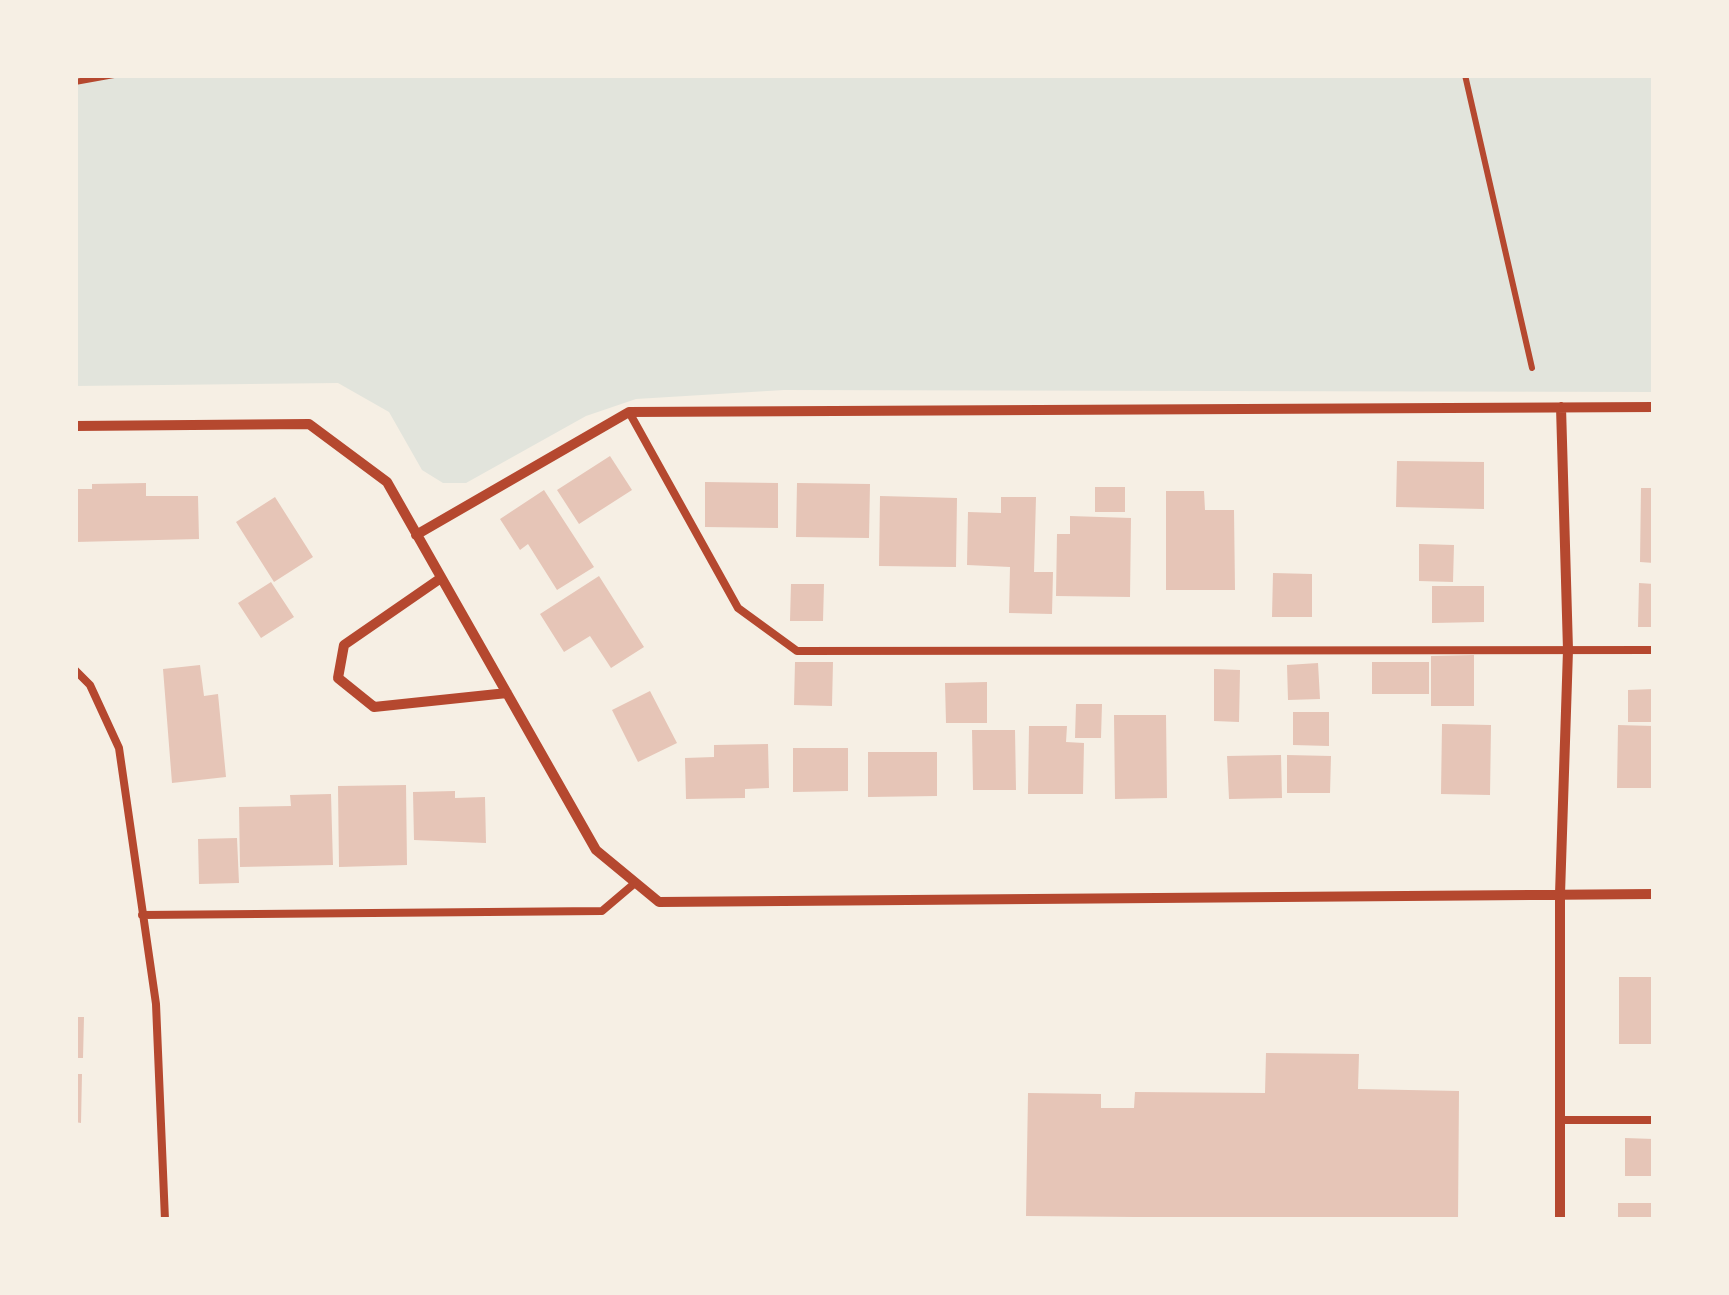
<!DOCTYPE html>
<style>
body{margin:0}
#map{position:relative;width:1729px;height:1295px;overflow:hidden;background:#f6efe4;font-family:Helvetica,sans-serif}
canvas{display:block}
.frame{position:absolute;inset:0;border:78px solid #f6efe4;pointer-events:none}
</style>
<div id="map">
<canvas width="1729" height="1295"></canvas>
<div class="frame"></div>
</div>
<script>
const context = document.querySelector('canvas').getContext('2d');
context.lineJoin = 'round';
function fill(path, color) {
  context.fillStyle = color;
  context.fill(path, 'evenodd');
}
function toPath(rows) {
  const path = new Path2D();
  for (const r of rows) {
    path.moveTo(r[0], r[1]);
    for (let i = 2; i < r.length; i += 2) path.lineTo(r[i], r[i + 1]);
  }
  return path;
}
function strokePath(path, color, width, dash) {
  context.strokeStyle = color;
  context.lineWidth = width;
  context.lineCap = dash ? 'butt' : 'round';
  context.setLineDash(dash || []);
  context.stroke(path);
}
fill(toPath([
 [75,75,1654,75,1654,392,784,390,636,399,586,416,466,483,443,483,422,470,389,412,338,383,75,386]
]), '#e2e4dc');
fill(toPath([
 [610,456,632,490,579,524,557,490],
 [1397,461,1484,462,1484,509,1396,507],
 [705,482,778,483,778,528,705,527],
 [146,483,146,496,198,496,199,539,75,542,75,489,92,489,92,484],
 [797,483,870,484,869,538,796,537],
 [1095,487,1125,487,1125,512,1095,512],
 [1641,488,1654,488,1654,563,1640,562],
 [544,490,594,567,557,590,528,544,520,550,500,519],
 [1166,491,1204,491,1205,510,1234,510,1235,590,1166,590],
 [880,496,957,498,956,567,879,566],
 [275,497,313,557,274,582,236,522],
 [1001,497,1036,497,1034,572,1053,572,1052,614,1009,613,1010,567,967,565,968,512,1001,513],
 [1070,516,1131,518,1130,597,1056,596,1057,534,1070,534],
 [1419,544,1454,545,1453,582,1419,581],
 [1273,573,1312,574,1312,617,1272,617],
 [599,576,644,647,611,668,590,636,564,652,540,614],
 [271,582,294,617,261,638,238,603],
 [1639,583,1654,584,1654,627,1638,627],
 [791,584,824,584,823,621,790,621],
 [1432,586,1484,586,1484,622,1432,623],
 [1474,655,1474,706,1431,706,1431,656],
 [795,662,833,662,832,706,794,705],
 [1372,662,1429,662,1429,694,1372,694],
 [1318,663,1320,699,1288,700,1287,665],
 [200,665,204,696,218,694,226,777,172,783,163,669],
 [1214,669,1240,670,1239,722,1214,721],
 [987,682,987,723,946,723,945,683],
 [1654,689,1654,722,1628,722,1628,690],
 [650,691,677,743,638,762,612,710],
 [1076,704,1102,704,1101,738,1075,738],
 [1293,712,1329,712,1329,746,1293,745],
 [1114,715,1166,715,1167,798,1115,799],
 [1442,724,1491,725,1490,795,1441,794],
 [1618,725,1654,726,1654,788,1617,788],
 [1029,726,1067,726,1066,742,1084,743,1083,794,1028,794],
 [972,730,1015,730,1016,790,973,790],
 [768,744,769,788,745,789,745,798,686,799,685,758,714,757,714,745],
 [793,748,848,748,848,791,793,792],
 [868,752,937,752,937,796,868,797],
 [1281,755,1282,798,1229,799,1227,756],
 [1287,755,1331,756,1330,793,1287,793],
 [406,785,407,865,339,867,338,786],
 [455,791,455,798,485,797,486,843,414,840,413,792],
 [331,794,333,865,240,867,239,807,291,806,290,795],
 [237,838,239,883,199,884,198,839],
 [1619,977,1654,977,1654,1044,1619,1044],
 [75,1017,84,1017,83,1058,75,1058],
 [1266,1053,1359,1054,1358,1089,1459,1091,1458,1220,1026,1216,1028,1093,1101,1094,1101,1108,1134,1108,1135,1092,1265,1093],
 [75,1074,82,1074,81,1123,75,1122],
 [1625,1138,1654,1139,1654,1176,1625,1176],
 [1618,1203,1654,1203,1654,1220,1618,1220]
]), '#e6c5b7');
strokePath(toPath([
 [1465,75,1532,368],
 [75,82,114,75]
]), '#b5482f', 6);
strokePath(toPath([
 [629,412,738,608,797,651,1654,650],
 [75,670,90,685,119,748,156,1004,165,1220],
 [142,915,602,911,635,883],
 [1563,1120,1654,1120]
]), '#b5482f', 8);
strokePath(toPath([
 [75,426,309,424,387,482,596,850,659,902,1654,894],
 [416,535,629,412,1654,407],
 [441,578,344,645,338,678,374,707,507,693],
 [1560,1220,1560,894,1568,650,1561,407]
]), '#b5482f', 10);
</script>
